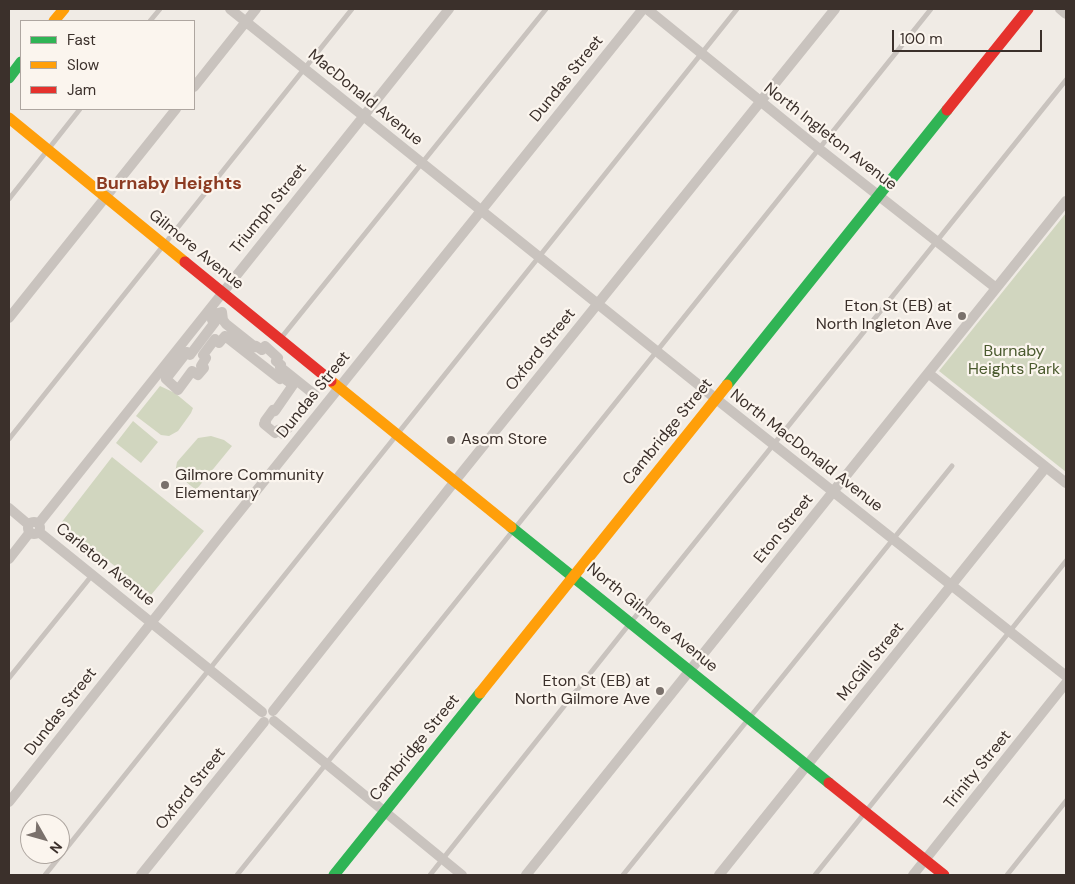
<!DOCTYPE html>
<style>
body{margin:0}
#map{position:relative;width:1075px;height:884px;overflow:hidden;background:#f0ebe5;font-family:"DM Sans",sans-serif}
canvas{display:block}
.frame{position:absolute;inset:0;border:10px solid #3b302b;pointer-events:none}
.legend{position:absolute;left:20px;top:20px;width:175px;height:90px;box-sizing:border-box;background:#fbf5ee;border:1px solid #aea6a0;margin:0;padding:6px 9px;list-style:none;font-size:15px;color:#3b302b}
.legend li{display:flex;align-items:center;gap:10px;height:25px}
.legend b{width:25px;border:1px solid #aea6a0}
.north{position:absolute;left:20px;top:814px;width:50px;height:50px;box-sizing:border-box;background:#fbf5ee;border:1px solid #aea6a0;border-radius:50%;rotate:128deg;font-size:14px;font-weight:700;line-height:20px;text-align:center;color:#3b302b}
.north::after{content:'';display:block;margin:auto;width:18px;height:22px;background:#7a716c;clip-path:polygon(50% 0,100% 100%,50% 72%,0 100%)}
.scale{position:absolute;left:892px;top:30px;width:150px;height:22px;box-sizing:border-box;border:2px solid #3b302b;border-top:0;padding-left:6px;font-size:15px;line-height:18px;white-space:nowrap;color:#3b302b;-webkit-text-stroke:4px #fbf5ee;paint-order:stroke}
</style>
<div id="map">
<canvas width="1075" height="884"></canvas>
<div class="frame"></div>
<ul class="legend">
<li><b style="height:6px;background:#30b455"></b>Fast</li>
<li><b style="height:6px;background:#ff9f0a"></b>Slow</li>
<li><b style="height:6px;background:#e5322d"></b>Jam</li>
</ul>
<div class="north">N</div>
<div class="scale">100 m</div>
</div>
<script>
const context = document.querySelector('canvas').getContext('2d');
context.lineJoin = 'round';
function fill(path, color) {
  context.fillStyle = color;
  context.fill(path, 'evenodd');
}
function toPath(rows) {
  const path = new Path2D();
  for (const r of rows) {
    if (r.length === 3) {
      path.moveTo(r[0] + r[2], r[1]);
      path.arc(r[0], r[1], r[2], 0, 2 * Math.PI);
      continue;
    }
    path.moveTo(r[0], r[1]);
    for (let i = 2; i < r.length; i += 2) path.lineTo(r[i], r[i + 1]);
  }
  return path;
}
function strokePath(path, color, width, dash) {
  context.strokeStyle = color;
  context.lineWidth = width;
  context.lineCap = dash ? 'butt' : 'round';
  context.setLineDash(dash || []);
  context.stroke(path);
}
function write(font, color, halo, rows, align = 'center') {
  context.font = font + ' "DM Sans",sans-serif';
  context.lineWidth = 4.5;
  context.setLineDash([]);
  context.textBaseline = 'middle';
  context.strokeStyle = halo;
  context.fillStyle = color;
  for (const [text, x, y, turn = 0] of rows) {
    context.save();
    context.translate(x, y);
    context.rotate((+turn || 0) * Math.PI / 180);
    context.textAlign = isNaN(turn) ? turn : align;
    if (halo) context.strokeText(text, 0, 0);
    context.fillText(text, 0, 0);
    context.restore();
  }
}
fill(toPath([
 [1066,213,1066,472,939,371],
 [160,386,175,393,193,408,191,413,178,431,169,436,161,435,136,416],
 [133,421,158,442,141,463,116,443],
 [211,436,224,440,232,446,196,490,175,473,177,462,198,438],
 [112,457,204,531,151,595,61,523]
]), '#d1d6bf');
strokePath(toPath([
 [150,21,160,9],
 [9,199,80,109],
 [281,338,546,9],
 [9,439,352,9],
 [9,678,93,574],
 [45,875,737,9],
 [237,875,931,9],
 [430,875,623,632,1066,80],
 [623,875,952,466],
 [815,875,1066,561],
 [1007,875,1066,801]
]), '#c9c3be', 5);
strokePath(toPath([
 [230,9,725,406,1066,676],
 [647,9,818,148,996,288],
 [1060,9,1066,14],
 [194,87,256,9],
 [222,312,223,320,226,324,255,347,256,346,262,350,265,346,278,358,276,361,281,365,280,367,315,395,283,434,278,430,275,433,264,424,266,422,265,421,273,410,275,411,293,385,282,377,280,379,225,336,219,343,215,339,203,355,206,358,201,366,204,368,198,375,192,371,178,390,166,379,187,352,190,355,215,322,212,320,218,313,222,312],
 [9,318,176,109],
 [928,373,1066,483],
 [9,508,29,525],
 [34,528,6],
 [39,523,449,9],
 [39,532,262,712],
 [9,559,30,532],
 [273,711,455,481,835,9],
 [274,721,462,875],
 [9,802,224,531,643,9],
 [141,875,264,722],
 [526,875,1066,201],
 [719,875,1046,467],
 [913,875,1066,683]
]), '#c9c3be', 10);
strokePath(toPath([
 [9,78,21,62],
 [727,385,947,110],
 [511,527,829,783],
 [334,875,480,693]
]), '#30b455', 11);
strokePath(toPath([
 [54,21,64,9],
 [9,118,185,262],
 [331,381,511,527],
 [480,693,727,385]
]), '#ff9f0a', 11);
strokePath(toPath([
 [947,110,1028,9],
 [185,262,331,381],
 [829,783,944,875]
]), '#e5322d', 11);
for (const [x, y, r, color] of [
 [962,316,5,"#7a716c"],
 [451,440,5,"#7a716c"],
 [165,485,5,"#7a716c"],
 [660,691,5,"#7a716c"]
]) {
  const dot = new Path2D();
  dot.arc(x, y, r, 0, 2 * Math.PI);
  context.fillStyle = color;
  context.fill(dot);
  strokePath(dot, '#fbf5ee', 2);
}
write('16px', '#3b302b', '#fbf5ee', [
 ["Dundas Street",567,79,-51],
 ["MacDonald Avenue",365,98,39],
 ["North Ingleton Avenue",830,137,38],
 ["Triumph Street",269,209,-51],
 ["Gilmore Avenue",196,250,39],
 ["Oxford Street",541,350,-51],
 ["Dundas Street",314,395,-51],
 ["Cambridge Street",668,432,-51],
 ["North MacDonald Avenue",806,451,38],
 ["Eton Street",784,529,-51],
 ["Carleton Avenue",105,565,39],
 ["North Gilmore Avenue",652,618,39],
 ["McGill Street",871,662,-51],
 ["Dundas Street",61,712,-52],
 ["Cambridge Street",415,748,-51],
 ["Trinity Street",978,770,-51],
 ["Oxford Street",191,789,-51]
]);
write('16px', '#3b302b', '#fbf5ee', [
 ["Eton St (EB) at",952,307],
 ["North Ingleton Ave",952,325],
 ["Asom Store",461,440,"left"],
 ["Gilmore Community",175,476,"left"],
 ["Elementary",175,494,"left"],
 ["Eton St (EB) at",650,682],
 ["North Gilmore Ave",650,700]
], 'right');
write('16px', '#4a5a2e', '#fbf5ee', [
 ["Burnaby",1014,352],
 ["Heights Park",1014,370]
]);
write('bold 18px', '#8c3b22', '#fbf5ee', [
 ["Burnaby Heights",169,184]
]);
</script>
